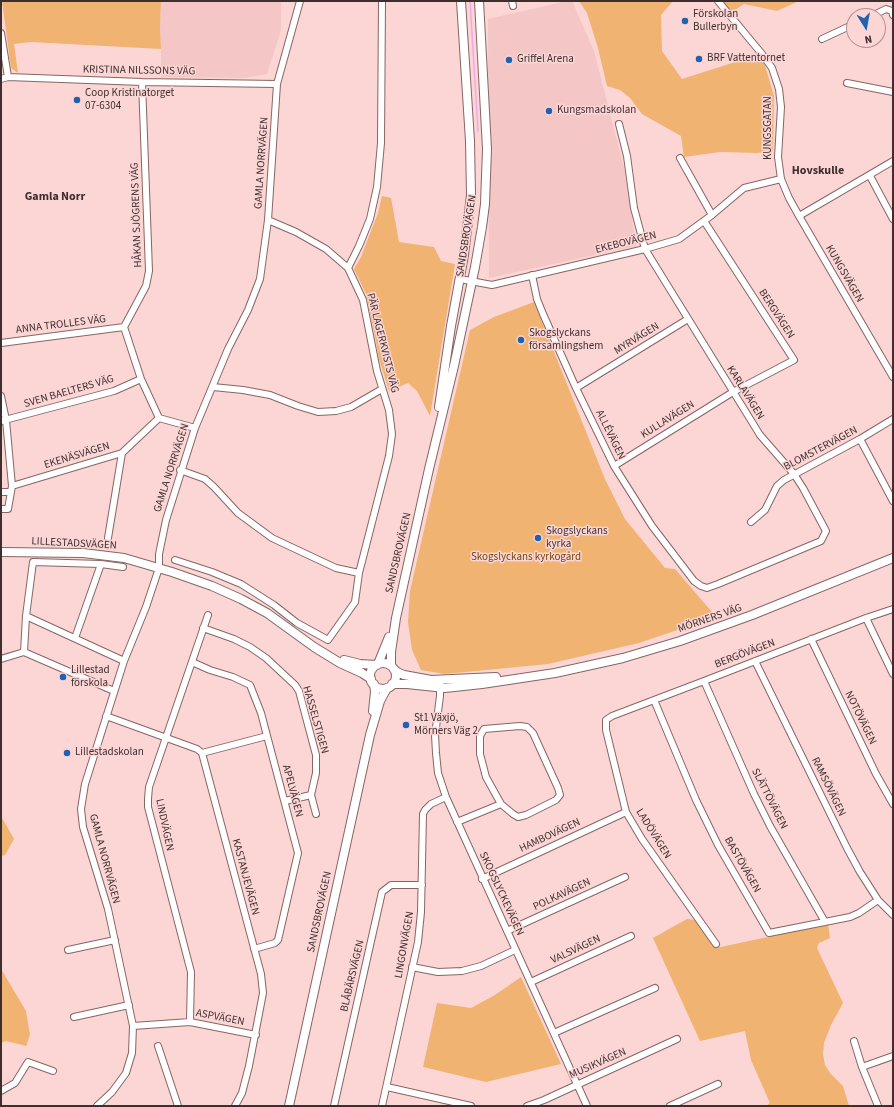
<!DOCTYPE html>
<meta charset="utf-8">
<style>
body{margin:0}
#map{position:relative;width:894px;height:1107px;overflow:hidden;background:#fcd5d5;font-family:"Source Sans 3",sans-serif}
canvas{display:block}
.frame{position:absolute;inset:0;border:2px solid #3e2f2f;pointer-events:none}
.north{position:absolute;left:846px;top:8px;width:40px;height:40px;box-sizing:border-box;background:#fcd5d5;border:1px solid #b09393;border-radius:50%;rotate:169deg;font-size:11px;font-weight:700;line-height:16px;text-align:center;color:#3e2f2f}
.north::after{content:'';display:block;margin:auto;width:14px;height:18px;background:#2061b2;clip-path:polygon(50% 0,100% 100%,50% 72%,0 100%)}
</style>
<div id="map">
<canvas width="894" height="1107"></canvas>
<div class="frame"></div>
<div class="north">N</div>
</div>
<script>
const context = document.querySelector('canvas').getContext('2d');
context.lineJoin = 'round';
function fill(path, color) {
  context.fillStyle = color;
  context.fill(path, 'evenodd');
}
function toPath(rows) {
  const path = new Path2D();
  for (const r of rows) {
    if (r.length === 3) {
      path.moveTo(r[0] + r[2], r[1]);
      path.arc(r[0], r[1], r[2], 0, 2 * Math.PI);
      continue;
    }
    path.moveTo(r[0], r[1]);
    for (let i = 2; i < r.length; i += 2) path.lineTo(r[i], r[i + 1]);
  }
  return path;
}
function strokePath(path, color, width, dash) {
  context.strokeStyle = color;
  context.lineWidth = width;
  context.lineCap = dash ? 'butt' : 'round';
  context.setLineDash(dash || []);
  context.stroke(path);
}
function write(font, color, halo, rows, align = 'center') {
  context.font = font + ' "Source Sans 3",sans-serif';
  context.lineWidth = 3;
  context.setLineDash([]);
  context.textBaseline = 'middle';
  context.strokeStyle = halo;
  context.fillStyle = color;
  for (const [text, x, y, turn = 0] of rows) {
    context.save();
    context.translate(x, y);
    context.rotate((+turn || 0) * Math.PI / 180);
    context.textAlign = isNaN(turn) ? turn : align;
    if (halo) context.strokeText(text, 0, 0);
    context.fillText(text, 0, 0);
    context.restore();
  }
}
fill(toPath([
 [161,1,281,1,281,30,267,74,244,78,161,77,161,49,160,27],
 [567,1,572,1,594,51,625,172,636,246,489,278,488,19]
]), '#f4c6c6');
fill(toPath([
 [2,1,161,1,160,27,161,49,31,42,14,44,18,73,11,68],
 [579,1,673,1,661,15,662,51,682,79,751,57,756,53,764,62,774,96,773,151,757,153,720,152,684,157,681,136,642,114,630,98,620,90,607,86,598,48,587,13],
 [718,1,799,1,777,11,744,4,729,14],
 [382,196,391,198,399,242,434,247,441,261,455,264,430,416,417,391,408,383,389,391,379,359,375,336,366,294,354,269,361,257,378,213],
 [534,302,605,479,625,519,665,568,675,569,712,612,710,619,639,643,548,664,445,674,421,670,412,650,408,622,410,591,470,330,494,317],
 [1,816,14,839,5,855,1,856],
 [687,919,696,920,712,944,721,947,828,924,830,938,819,943,817,948,843,1003,831,1025,824,1043,823,1054,825,1065,830,1073,843,1086,849,1106,766,1106,770,1103,751,1060,745,1031,700,1041,653,938],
 [1,969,26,1011,30,1035,26,1046,6,1041,1,1043],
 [521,977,561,1064,486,1082,423,1067,437,1003,471,1008,495,995]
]), '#f1b371');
strokePath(toPath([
 [470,1,478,131]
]), '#f0a8ea', 1.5);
const street = toPath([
 [512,1,513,6],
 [718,1,762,54,772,68,779,89,781,107,778,157,781,179,789,198,799,216,893,377],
 [872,16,886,9,892,11,893,15],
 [1,33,8,77],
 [822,39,854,24],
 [1,79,8,77,142,82,277,84],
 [142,82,149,271,146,286,124,327,141,379,159,418,195,428],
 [847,83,893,92],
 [680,158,712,215],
 [870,176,893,219],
 [799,216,893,161],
 [348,268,359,246,370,219,377,187,381,143,382,1],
 [532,275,537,299,543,314,576,388,614,466,652,526,694,581,701,586,707,588,718,584,821,541,826,531,803,488,794,474,760,435,645,249,634,208,627,156,619,124],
 [460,279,492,285,645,249,679,239,712,215,744,188,781,179],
 [1,343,124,327],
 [213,387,243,390,270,395,298,406,318,412,336,411,351,407,382,389],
 [576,388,688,319],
 [1,396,6,420,12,486,8,509,1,509],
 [1,421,114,391,141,379],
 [860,439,893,501],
 [614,466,733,392,794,360,704,221],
 [180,470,205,479,214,487,238,513,272,538,336,568,359,573],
 [12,486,122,453,159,418],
 [1,492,11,492],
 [751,522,765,510,777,486,784,480,860,439,893,419],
 [108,538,122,453],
 [175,560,212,572,241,584,274,605,297,623,328,640,355,602,359,573,389,456,392,434,389,410,377,371,363,300,348,268,326,249,296,232,268,220],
 [26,616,124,661],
 [866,618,893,674],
 [203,628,234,639,250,647,266,658,295,685,299,691,316,755,316,773,311,795,285,801],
 [75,638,101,564],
 [811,639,876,774,893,804],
 [24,652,26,616,33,562,101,564,123,567],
 [24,652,114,691],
 [1,659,24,652],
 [755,661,847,848,860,872,878,900,893,915],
 [192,662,210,670,233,677,250,685,261,713,298,853,278,940,275,943,254,949],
 [704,681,754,794,770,826,825,922],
 [440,684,440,696,435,735,436,753,438,773,446,797,587,1106],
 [654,700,696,800,718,845,769,933,850,917,859,913,878,900],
 [106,716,197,749,202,753,261,974,263,993,249,1066,242,1093,235,1106],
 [202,753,267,736],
 [311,795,316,814],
 [457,822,501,804,513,814,518,817,526,815,556,800,560,795,558,788,533,733,527,727,520,726,484,729,480,736,480,754,486,777,501,804],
 [482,879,626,812],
 [507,931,625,877],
 [716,944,642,839,626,812,606,730,606,720,612,716,704,681,866,618,893,609],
 [68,950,115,940],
 [412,967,438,972,462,971,481,966,515,950],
 [531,982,631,936],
 [74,1017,129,1005],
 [190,1022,191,972,148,807,148,799,149,787,208,615],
 [133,1026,190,1022,256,1035],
 [554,1033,655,988],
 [854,1041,862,1067,878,1106],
 [158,1046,178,1106],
 [862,1067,893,1056],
 [387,1087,471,1106],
 [1,1091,15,1083,28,1062,53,1071],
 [97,1106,112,1092,126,1073,132,1053,133,1026,108,909,83,827,81,809,85,784,124,661,146,607,159,568,159,554,166,520,195,428,228,349,248,310,260,279,268,220,277,84,300,1],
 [334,1106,382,892,391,885,422,885],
 [382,1106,418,942,421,912,423,814,425,810,431,804,446,797],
 [527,1106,544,1100,677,1039],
 [670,1106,718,1084]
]);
const secondary = toPath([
 [439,407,451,326,464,255,471,195,470,141,461,1],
 [1,552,83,553,124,558,172,572,212,586,241,599,267,613,314,647,340,663,362,673,371,679],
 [344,660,360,664,377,665],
 [383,676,13],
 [378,664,389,637],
 [391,666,391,652,396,618,429,469,454,366,475,267,482,227,485,204,487,149,479,1],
 [393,668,397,672,404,675,431,680,496,677],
 [392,684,407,684,445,688,482,684,555,673,623,658,680,641,752,615,893,558],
 [373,711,375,692,374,684],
 [289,1106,370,735,380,701,387,688]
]);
strokePath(street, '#876565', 8);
strokePath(secondary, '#876565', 10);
strokePath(street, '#fff', 6);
strokePath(secondary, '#fff', 8);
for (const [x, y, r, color] of [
 [685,21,4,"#2061b2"],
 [699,59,4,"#2061b2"],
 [509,60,4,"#2061b2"],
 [77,100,4,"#2061b2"],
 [549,111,4,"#2061b2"],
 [521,340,4,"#2061b2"],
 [538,538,4,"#2061b2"],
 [63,677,4,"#2061b2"],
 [406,725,4,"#2061b2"],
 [67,753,4,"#2061b2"]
]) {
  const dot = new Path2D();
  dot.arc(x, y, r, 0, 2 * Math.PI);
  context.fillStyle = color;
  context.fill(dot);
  strokePath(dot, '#fcd5d5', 1.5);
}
write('11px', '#3e2f2f', '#fcd5d5', [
 ["Förskolan",693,15],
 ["Bullerbyn",693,28],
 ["BRF Vattentornet",707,59],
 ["Griffel Arena",517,60],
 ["Coop Kristinatorget",85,94],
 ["07-6304",85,107],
 ["Kungsmadskolan",557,111],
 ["Skogslyckans",529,334],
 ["församlingshem",529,347],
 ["Skogslyckans",546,532],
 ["kyrka",546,545],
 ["Lillestad",71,671],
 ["förskola",71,684],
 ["St1 Växjö,",414,719],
 ["Mörners Väg 2",414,732],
 ["Lillestadskolan",75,753]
], 'left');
write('11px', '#3e2f2f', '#fcd5d5', [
 ["KRISTINA NILSSONS VÄG",139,71,1],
 ["KUNGSGATAN",769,128,-90],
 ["GAMLA NORRVÄGEN",262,163,-86],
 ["HÅKAN SJÖGRENS VÄG",137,215,-92],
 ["SANDSBROVÄGEN",467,236,-81],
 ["EKEBOVÄGEN",626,243,-14],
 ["KUNGSVÄGEN",844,274,60],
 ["BERGVÄGEN",776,314,57],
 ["ANNA TROLLES VÄG",61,325,-7],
 ["MYRVÄGEN",637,339,-32],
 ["PÄR LAGERKVISTS VÄG",382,343,76],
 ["SVEN BAELTERS VÄG",69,392,-16],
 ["KARLAVÄGEN",745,393,58],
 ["KULLAVÄGEN",668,420,-32],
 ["ALLÉVÄGEN",610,435,64],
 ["BLOMSTERVÄGEN",821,449,-28],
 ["EKENÄSVÄGEN",77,456,-17],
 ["GAMLA NORRVÄGEN",172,468,-72],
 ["LILLESTADSVÄGEN",74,544,3],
 ["SANDSBROVÄGEN",399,553,-77],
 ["MÖRNERS VÄG",710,619,-19],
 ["BERGÖVÄGEN",745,654,-21],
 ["NOTÖVÄGEN",860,718,64],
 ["HASSELSTIGEN",315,720,74],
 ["RAMSÖVÄGEN",828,787,64],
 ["APELVÄGEN",292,791,75],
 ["SLÄTTÖVÄGEN",769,799,63],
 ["LINDVÄGEN",164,825,78],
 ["LADÖVÄGEN",653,834,58],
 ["HAMBOVÄGEN",550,836,-25],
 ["GAMLA NORRVÄGEN",104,859,75],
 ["BASTÖVÄGEN",742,865,60],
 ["KASTANJEVÄGEN",245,877,75],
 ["SKOGSLYCKEVÄGEN",501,894,65],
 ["POLKAVÄGEN",562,895,-25],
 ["SANDSBROVÄGEN",320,912,-78],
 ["LINGONVÄGEN",405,945,-80],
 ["VALSVÄGEN",576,950,-25],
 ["BLÅBÄRSVÄGEN",353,976,-77],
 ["ASPVÄGEN",220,1018,11],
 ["MUSIKVÄGEN",598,1064,-24]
]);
write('11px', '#70450c', '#fcd5d5', [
 ["Skogslyckans kyrkogård",526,558]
]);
write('bold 12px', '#3e2f2f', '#fcd5d5', [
 ["Hovskulle",818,171],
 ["Gamla Norr",55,197]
]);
</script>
